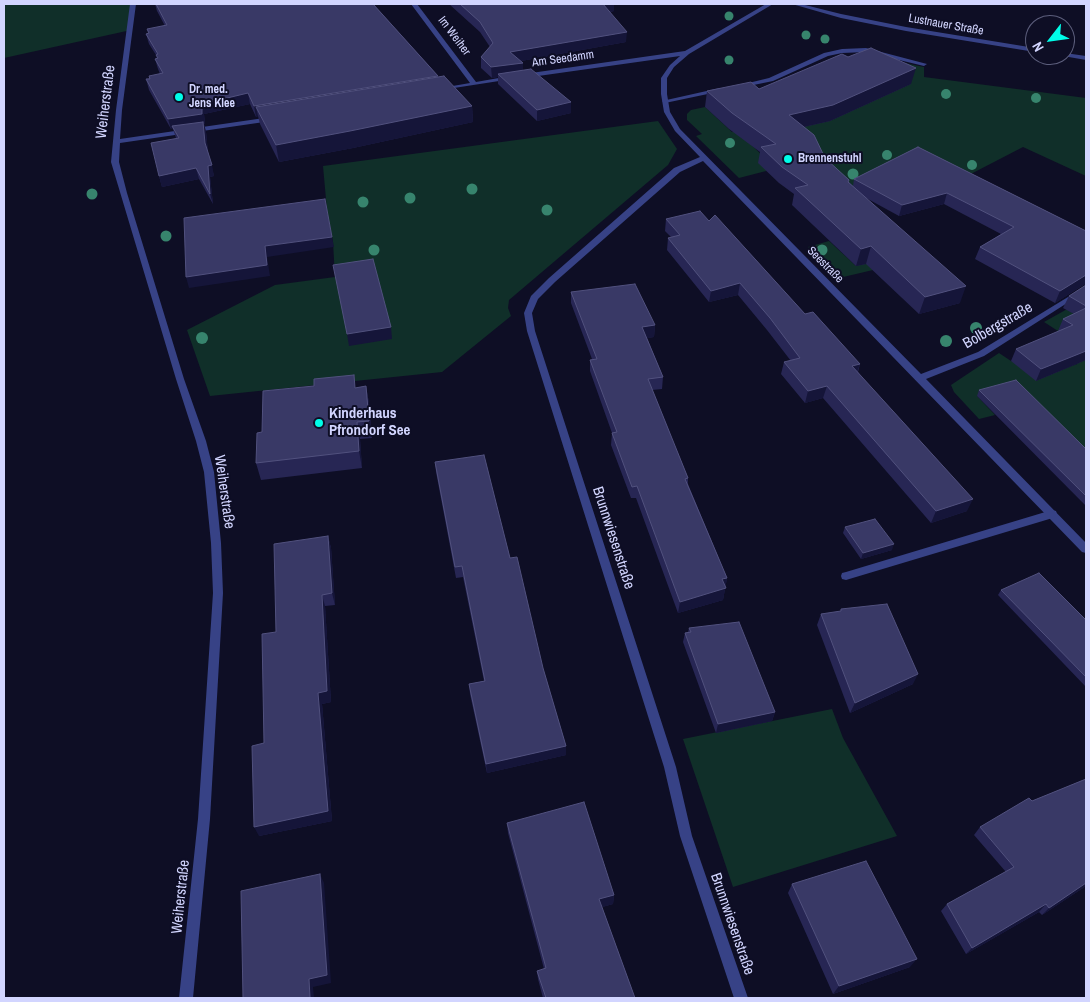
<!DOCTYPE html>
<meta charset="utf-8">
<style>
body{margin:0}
#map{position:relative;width:1090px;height:1002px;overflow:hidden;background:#0e0e25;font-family:"Archivo Narrow",sans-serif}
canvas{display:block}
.frame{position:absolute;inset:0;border:5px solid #d2d5ff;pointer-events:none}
.north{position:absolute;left:1025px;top:15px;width:50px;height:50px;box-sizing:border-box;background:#0e0e25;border:1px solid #5c5e7c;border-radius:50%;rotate:240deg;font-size:14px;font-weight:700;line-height:20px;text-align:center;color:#d2d5ff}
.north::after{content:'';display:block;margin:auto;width:18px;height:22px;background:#00fde8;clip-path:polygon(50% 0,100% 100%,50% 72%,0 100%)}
</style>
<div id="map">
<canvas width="1090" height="1002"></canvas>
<div class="frame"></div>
<div class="north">N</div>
</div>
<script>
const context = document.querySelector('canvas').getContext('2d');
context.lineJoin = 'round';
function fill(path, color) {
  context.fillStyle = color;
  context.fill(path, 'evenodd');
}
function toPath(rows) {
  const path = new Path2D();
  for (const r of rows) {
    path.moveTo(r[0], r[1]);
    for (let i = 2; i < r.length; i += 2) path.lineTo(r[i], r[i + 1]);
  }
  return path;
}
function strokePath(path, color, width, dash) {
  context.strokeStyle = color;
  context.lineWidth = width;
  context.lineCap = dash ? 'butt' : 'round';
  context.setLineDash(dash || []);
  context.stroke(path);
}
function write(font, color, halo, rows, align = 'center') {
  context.font = font + ' "Archivo Narrow",sans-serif';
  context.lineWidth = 4;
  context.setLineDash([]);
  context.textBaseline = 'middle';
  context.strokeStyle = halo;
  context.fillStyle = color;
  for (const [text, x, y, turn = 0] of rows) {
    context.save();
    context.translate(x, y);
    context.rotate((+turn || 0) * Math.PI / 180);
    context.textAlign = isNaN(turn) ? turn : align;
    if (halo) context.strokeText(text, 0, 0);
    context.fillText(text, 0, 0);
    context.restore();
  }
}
fill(toPath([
 [4,4,133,4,131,30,4,58],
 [870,56,924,67,924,77,1086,98,1086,176,1023,147,965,177,848,192,781,132],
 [705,107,732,132,737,131,768,161,766,171,739,178,696,136,702,134,687,120,687,114,691,110],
 [658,121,677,149,668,165,509,300,508,308,511,316,442,372,210,396,187,330,275,285,335,277,333,242,327,210,323,166],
 [829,241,856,266,866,263,873,270,839,278,808,247],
 [1078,303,1085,317,1058,331,1044,322],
 [1086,350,1086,447,1078,449,977,396,995,415,979,419,954,392,951,385,999,353,1011,361,1056,372,1077,364],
 [832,709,843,738,897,836,733,887,683,739]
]), '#102f29');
fill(toPath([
 [866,48,927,64,924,66,866,52,842,53,828,56,773,81,739,88,736,86,769,78,824,53,842,49,866,48],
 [720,88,722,89,722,91,665,103,662,101,720,88],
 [1052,510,1056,511,1057,514,1056,517,846,580,842,579,841,576,842,573,846,572,1052,510]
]), '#374286');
fill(toPath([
 [130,4,136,4,122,110,120,139,271,117,274,119,271,121,120,143,119,162,127,193,184,379,206,441,214,472,221,543,223,593,210,819,193,998,179,998,198,819,213,593,211,543,204,472,196,441,176,379,111,162,116,110,130,4],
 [411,4,417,4,476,82,510,76,513,78,512,79,441,90,441,88,470,83,411,4],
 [766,4,773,4,689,54,674,67,667,78,667,94,670,112,680,129,921,374,978,352,1086,286,1086,291,984,356,926,379,1086,543,1086,553,1082,552,703,161,680,172,555,282,538,299,532,313,535,331,676,767,692,836,748,998,734,998,680,836,664,767,527,331,524,313,531,296,549,278,674,168,700,157,675,131,664,112,661,94,661,78,670,65,680,56,524,78,521,76,524,74,685,51,766,4]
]), '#374286');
fill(toPath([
 [792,4,801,4,841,14,906,27,1035,48,1035,52,906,31,841,18,792,4],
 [1065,53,1086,56,1086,60,1063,56,1062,55,1065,55,1065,53]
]), '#374286');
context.fillStyle = '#37846d';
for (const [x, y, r] of [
 [729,16,4.5],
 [806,35,4.5],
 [825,39,4.5],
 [729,60,4.5],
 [946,94,5],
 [1036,98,5],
 [730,143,5],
 [887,155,5],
 [972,165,5],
 [853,174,5.5],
 [472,189,5.5],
 [92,194,5.5],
 [410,198,5.5],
 [363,202,5.5],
 [547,210,5.5],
 [166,236,5.5],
 [374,250,5.5],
 [822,250,5.5],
 [976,328,6],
 [202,338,6],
 [946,341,6]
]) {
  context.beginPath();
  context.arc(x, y, r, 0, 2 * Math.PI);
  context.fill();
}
fill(toPath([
 [155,4,373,4,438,76,438,77,472,106,473,122,353,148,279,162,260,124,258,116,256,117,250,104,204,114,205,124,204,124,206,132,208,152,214,176,210,177,213,204,199,179,162,187,159,176,176,138,173,129,171,129,149,90,146,79,160,74,158,69,155,59,157,59,156,55,149,44,146,34,148,33,147,29,165,26,157,11],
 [449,4,614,4,614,11,610,12,626,42,521,61,523,63,523,70,571,113,537,121,498,84,498,77,492,78,481,68,481,57,490,47,480,32],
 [911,84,830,121,804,127,825,158,853,186,854,179,918,147,1086,231,1086,360,1036,381,1011,361,1016,349,1058,332,1058,331,1063,319,1074,314,1063,308,1069,296,1086,285,1085,284,1055,303,975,259,980,247,1001,234,944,204,899,216,866,198,960,303,919,314,866,264,856,266,792,205,794,194,779,183,758,163,760,152,729,129,705,107,707,91],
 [666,219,709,221,805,314,860,364,858,372,967,511,931,523,823,398,805,403,781,374,784,362,791,361,767,330,738,295,709,302,667,250,668,238,671,237,665,231],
 [571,292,655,325,654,337,647,338,663,377,662,389,652,390,688,478,688,484,727,578,723,600,678,613,636,498,631,498,611,445,612,433,590,371,590,360,592,359,571,303],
 [366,386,369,403,372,438,360,439,362,468,261,480,256,463,262,432,356,388],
 [979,390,1086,449,1086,506,977,396],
 [435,462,510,558,566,746,566,755,487,773,470,694,469,684,484,681,463,577,456,578,436,472],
 [845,527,892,550,861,559,843,533],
 [328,536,331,548,335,605,325,606,331,702,322,704,332,821,259,836,264,743,276,632],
 [1001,590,1086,620,1086,687,998,595],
 [841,609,913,684,850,713,817,625,821,614,840,612],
 [689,628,775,712,772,721,716,733,683,642,685,633,688,632],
 [1086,779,1086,886,1042,915,1039,912,966,954,941,911,947,904,1006,872,974,835,980,827,1032,801],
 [507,823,614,895,613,904,602,907,635,998,543,998,538,979,537,971,544,969,508,833],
 [792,884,910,967,833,994,788,893]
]), '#272654');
fill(toPath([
 [603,4,614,4,614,11,602,13],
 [627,32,626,42,510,63,510,52],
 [523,63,523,73,498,74,498,77,492,78,491,67],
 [916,68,911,84,830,121,786,131,789,115],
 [438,76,439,86,256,107,258,116,256,117,254,106],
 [248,93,250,104,204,114,205,124,204,124,206,132,208,153,172,126,173,129,171,129,168,119,202,104],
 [571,102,571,113,537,121,537,110],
 [472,106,473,122,353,148,279,162,276,145],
 [212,165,214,176,210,177,213,204,210,194,208,166],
 [196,168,199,179,162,187,159,176],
 [947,193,944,204,899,216,902,205],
 [332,237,334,247,267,257,270,276,189,288,186,277,265,246],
 [871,246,866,264,856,266,861,249],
 [1086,275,1086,282,1085,284,1055,303,1060,291],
 [740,283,738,295,709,302,711,291],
 [966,286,960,303,919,314,925,297],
 [655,325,654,337,641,339,642,327],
 [391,327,392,339,349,346,347,334],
 [1086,351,1086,360,1036,381,1041,369],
 [860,364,856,375,852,366],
 [366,386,369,403,372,438,369,421],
 [827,386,823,398,805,403,808,391],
 [357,422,360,439,362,468,359,451],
 [973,499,967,511,931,523,936,511],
 [328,536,331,548,335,605,332,593],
 [894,544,892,550,861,559,863,553],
 [727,578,723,600,678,613,680,602,722,579],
 [322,595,325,606,331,702,322,704,332,821,259,836,254,827,318,693],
 [918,674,913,684,850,713,855,703],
 [775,712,772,721,716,733,718,724],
 [566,746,566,755,487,773,486,764],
 [320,874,324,883,331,983,313,987,314,998,310,998,309,979],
 [1086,883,1086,886,1042,915,1049,908],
 [614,895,613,904,599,908,599,899],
 [1046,904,1039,912,966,954,972,948],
 [917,959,910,967,833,994,839,986]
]), '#151539');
const building = toPath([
 [156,4,373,4,438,76,254,106,248,93,202,104,202,114,168,119,146,79,150,79,149,76,163,73,155,59,158,58,156,55,158,54,146,34,149,33,147,29,167,25,156,4],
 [460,4,603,4,627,32,510,52,523,63,491,67,481,57,493,43,480,22,460,4],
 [871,48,916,68,833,105,789,115,814,135,825,158,849,180,848,182,966,286,925,297,871,246,861,249,795,188,808,185,782,167,761,147,776,144,732,113,707,91,751,82,759,89,842,54,848,57,871,48],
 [531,69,571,102,537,110,498,74,531,69],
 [444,76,472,106,350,131,276,145,256,107,444,76],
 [203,122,205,143,212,165,208,166,210,194,196,168,159,176,151,143,179,138,172,126,203,122],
 [918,147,1086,231,1086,275,1060,291,980,247,1014,227,947,193,902,205,854,179,918,147],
 [325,199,332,237,265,246,267,265,186,277,184,218,325,199],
 [700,211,709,221,715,215,805,314,813,312,860,364,852,366,973,499,936,511,827,386,808,391,784,362,800,358,770,318,740,283,711,291,668,238,680,235,666,219,700,211],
 [373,259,391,327,347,334,333,265,373,259],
 [635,284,655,325,642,327,663,377,648,379,688,478,685,479,727,578,722,579,726,588,680,602,637,486,632,487,612,433,617,432,590,360,597,359,571,292,635,284],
 [1086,285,1086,306,1069,296,1086,285],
 [1086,308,1086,351,1041,369,1016,349,1073,325,1063,319,1086,308],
 [354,375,355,388,366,386,369,421,357,422,359,451,256,463,257,433,262,432,263,391,314,386,314,379,354,375],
 [1016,380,1086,449,1086,496,979,390,1016,380],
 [484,455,510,558,517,557,543,668,566,746,486,764,469,684,485,681,462,566,455,567,435,462,484,455],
 [875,519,894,544,863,553,845,527,875,519],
 [328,536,332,593,322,595,327,691,318,693,328,811,254,827,252,746,264,743,262,634,276,632,274,544,328,536],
 [1039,573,1086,620,1086,677,1001,590,1039,573],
 [887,604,918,674,855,703,821,614,841,611,841,609,887,604],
 [739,622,775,712,718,724,685,633,691,632,689,628,739,622],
 [1086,779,1086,883,1049,908,1046,904,972,948,947,904,1014,867,980,827,1029,798,1032,801,1086,779],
 [584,802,614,895,599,899,635,998,546,998,537,971,546,968,507,823,584,802],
 [866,861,917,959,839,986,792,884,866,861],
 [320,874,327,975,309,979,310,998,243,998,241,891,320,874]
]);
fill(building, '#393966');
strokePath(building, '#51517e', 1);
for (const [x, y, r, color] of [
 [179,97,5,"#00fde8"],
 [788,159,5,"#00fde8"],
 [319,423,5,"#00fde8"]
]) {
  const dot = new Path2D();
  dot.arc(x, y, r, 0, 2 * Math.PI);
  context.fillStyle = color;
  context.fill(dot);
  strokePath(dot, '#0e0e25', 2);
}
write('12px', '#d2d5ff', '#0e0e25', [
 ["Lustnauer Straße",946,25,10],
 ["Im Weiher",454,36,53],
 ["Am Seedamm",563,59,-8],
 ["Seestraße",825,265,45]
]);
write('bold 12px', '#d2d5ff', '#0e0e25', [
 ["Dr. med.",189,90],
 ["Jens Klee",189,104],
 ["Brennenstuhl",798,159]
], 'left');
write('15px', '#d2d5ff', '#0e0e25', [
 ["Weiherstraße",106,102,-83],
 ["Bolbergstraße",998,326,-30],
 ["Weiherstraße",224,492,82],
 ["Brunnwiesenstraße",613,538,72],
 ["Weiherstraße",181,897,-84],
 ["Brunnwiesenstraße",732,924,71]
]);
write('bold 15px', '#d2d5ff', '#0e0e25', [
 ["Kinderhaus",329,414],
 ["Pfrondorf See",329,431]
], 'left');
</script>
